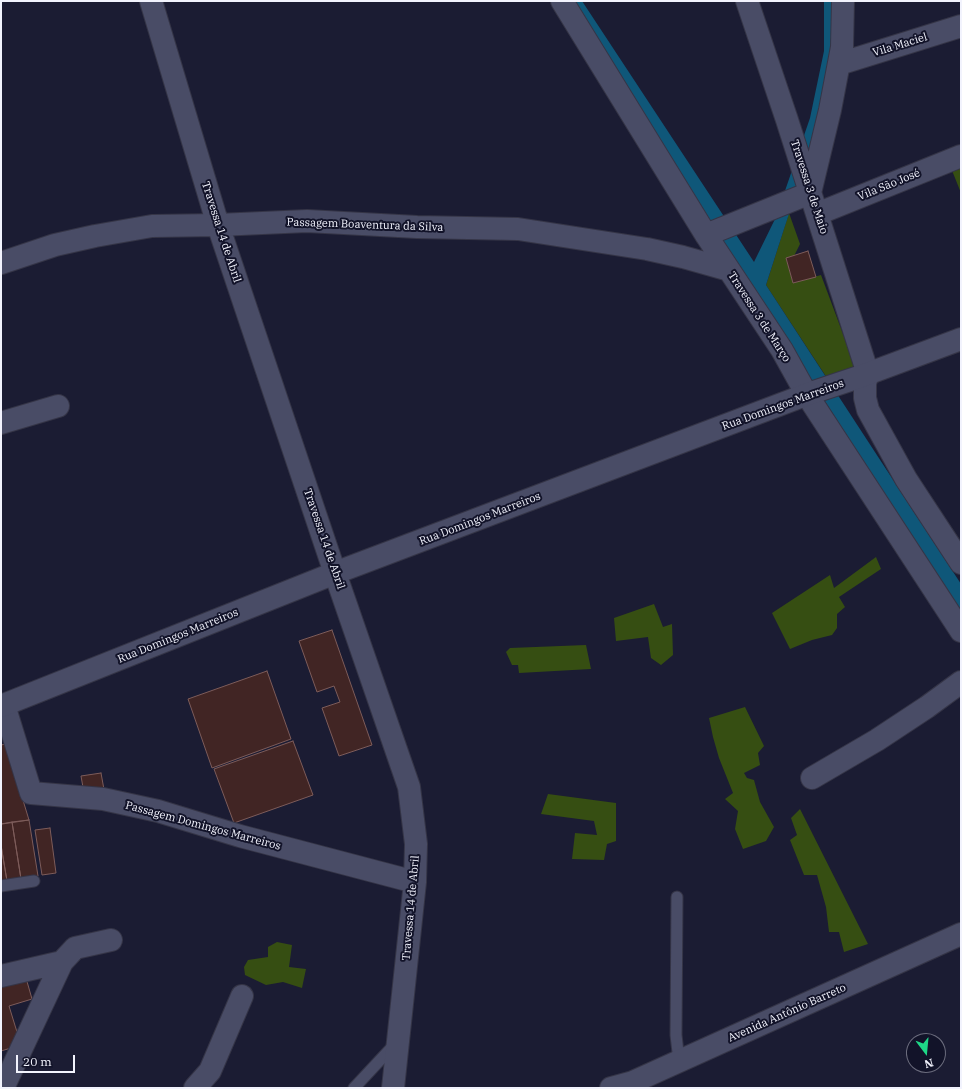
<!DOCTYPE html>
<meta charset="utf-8">
<style>
body{margin:0}
#map{position:relative;width:962px;height:1089px;overflow:hidden;background:#1b1c33;font-family:"IBM Plex Serif",serif}
canvas{display:block}
.frame{position:absolute;inset:0;border:2px solid #f2f3fd;pointer-events:none}
.north{position:absolute;left:906px;top:1033px;width:40px;height:40px;box-sizing:border-box;background:#121329;border:1px solid #6c6d7e;border-radius:50%;rotate:164deg;font-size:11px;font-weight:700;line-height:16px;text-align:center;color:#f2f3fd}
.north::after{content:'';display:block;margin:auto;width:14px;height:18px;background:#1ed887;clip-path:polygon(50% 0,100% 100%,50% 72%,0 100%)}
.scale{position:absolute;left:16px;top:1055px;width:59px;height:18px;box-sizing:border-box;border:2px solid #f2f3fd;border-top:0;padding-left:5px;font-size:12px;line-height:14px;white-space:nowrap;color:#f2f3fd;-webkit-text-stroke:3px #121329;paint-order:stroke}
</style>
<div id="map">
<canvas width="962" height="1089"></canvas>
<div class="frame"></div>
<div class="north">N</div>
<div class="scale">20 m</div>
</div>
<script>
const context = document.querySelector('canvas').getContext('2d');
context.lineJoin = 'round';
function fill(path, color) {
  context.fillStyle = color;
  context.fill(path, 'evenodd');
}
function toPath(rows) {
  const path = new Path2D();
  for (const r of rows) {
    path.moveTo(r[0], r[1]);
    for (let i = 2; i < r.length; i += 2) path.lineTo(r[i], r[i + 1]);
  }
  return path;
}
function strokePath(path, color, width, dash) {
  context.strokeStyle = color;
  context.lineWidth = width;
  context.lineCap = dash ? 'butt' : 'round';
  context.setLineDash(dash || []);
  context.stroke(path);
}
function write(font, color, halo, rows, align = 'center') {
  context.font = font + ' "IBM Plex Serif",serif';
  context.lineWidth = 4;
  context.setLineDash([]);
  context.textBaseline = 'middle';
  context.strokeStyle = halo;
  context.fillStyle = color;
  for (const [text, x, y, turn = 0] of rows) {
    context.save();
    context.translate(x, y);
    context.rotate((+turn || 0) * Math.PI / 180);
    context.textAlign = isNaN(turn) ? turn : align;
    if (halo) context.strokeText(text, 0, 0);
    context.fillText(text, 0, 0);
    context.restore();
  }
}
fill(toPath([
 [961,164,961,193,951,168],
 [789,213,800,244,794,256,786,258,793,283,821,275,855,366,827,378,766,285],
 [876,557,881,569,839,597,845,607,837,614,837,628,832,635,812,640,790,649,772,613,830,575,834,588],
 [654,604,663,627,672,624,673,655,661,665,651,658,648,637,616,641,614,618],
 [586,645,591,669,519,673,518,665,512,665,506,652,510,648],
 [745,707,764,746,758,753,760,765,744,773,747,778,754,780,760,802,774,827,766,841,743,849,735,829,738,811,725,799,733,793,719,758,713,737,709,718],
 [548,794,616,803,616,841,607,844,604,860,572,859,575,833,597,835,594,821,541,814],
 [800,809,868,944,844,952,839,932,829,932,826,907,817,875,804,875,790,840,797,835,791,818],
 [277,942,292,945,289,967,306,969,302,988,283,982,266,985,245,975,244,967,248,960,268,957,268,947]
]), '#364e12');
fill(toPath([
 [568,1,582,1,754,262,776,217,810,118,824,51,824,1,835,1,834,50,814,138,784,229,766,285,961,584,961,616,745,275]
]), '#0f5779');
const building = toPath([
 [808,251,816,277,793,283,786,258,808,251],
 [332,630,372,745,339,756,322,708,340,702,334,686,317,692,299,641,332,630],
 [267,671,291,739,212,768,188,699,267,671],
 [293,741,313,795,234,823,214,769,293,741],
 [6,744,29,820,2,824,1,821,1,745,6,744],
 [101,773,105,795,84,793,81,776,101,773],
 [29,820,38,876,21,879,12,822,29,820],
 [12,822,21,879,7,881,1,845,1,824,12,822],
 [50,828,56,873,42,875,35,830,50,828],
 [1,845,7,881,1,882,1,845],
 [26,978,32,999,9,1006,21,1045,1,1051,1,986,26,978]
]);
fill(building, '#412524');
strokePath(building, '#7d5c5a', 1);
const lane = toPath([
 [1,886,34,881],
 [677,897,676,1035,679,1061],
 [354,1088,396,1043]
]);
const street = toPath([
 [151,1,218,225,335,573,409,787,416,844,415,882,393,1088],
 [562,1,706,235,782,350,807,395,961,631],
 [747,1,787,120,868,374,865,383,865,398,868,410,906,479,961,563],
 [839,64,961,26],
 [817,214,961,156],
 [706,235,810,193,830,110,842,47,843,1],
 [1,263,55,245,95,236,152,226,218,225,307,221,417,227,518,229,647,249,683,257,729,270],
 [1,423,58,406],
 [4,705,31,793,103,799,158,811,240,836,415,882],
 [812,778,877,740,927,707,961,682],
 [1,976,62,962,75,948,111,940],
 [3,1088,62,962],
 [195,1088,210,1071,242,996]
]);
const secondary = toPath([
 [1,706,335,573,808,394,859,377,961,339],
 [611,1088,633,1082,961,934]
]);
strokePath(lane, '#353547', 13);
strokePath(street, '#353547', 24);
strokePath(secondary, '#353547', 24);
strokePath(lane, '#494c66', 11);
strokePath(street, '#494c66', 22);
strokePath(secondary, '#494c66', 22);
write('11px', '#f2f3fd', '#121329', [
 ["Vila Maciel",900,45,-17],
 ["Vila São José",889,185,-22],
 ["Travessa 3 de Maio",809,187,72],
 ["Passagem Boaventura da Silva",365,225,2],
 ["Travessa 14 de Abril",221,232,72],
 ["Travessa 3 de Março",759,317,57],
 ["Rua Domingos Marreiros",783,405,-20],
 ["Rua Domingos Marreiros",480,519,-21],
 ["Travessa 14 de Abril",324,539,71],
 ["Rua Domingos Marreiros",178,636,-22],
 ["Passagem Domingos Marreiros",203,826,15],
 ["Travessa 14 de Abril",411,908,-85],
 ["Avenida Antônio Barreto",787,1013,-24]
]);
</script>
